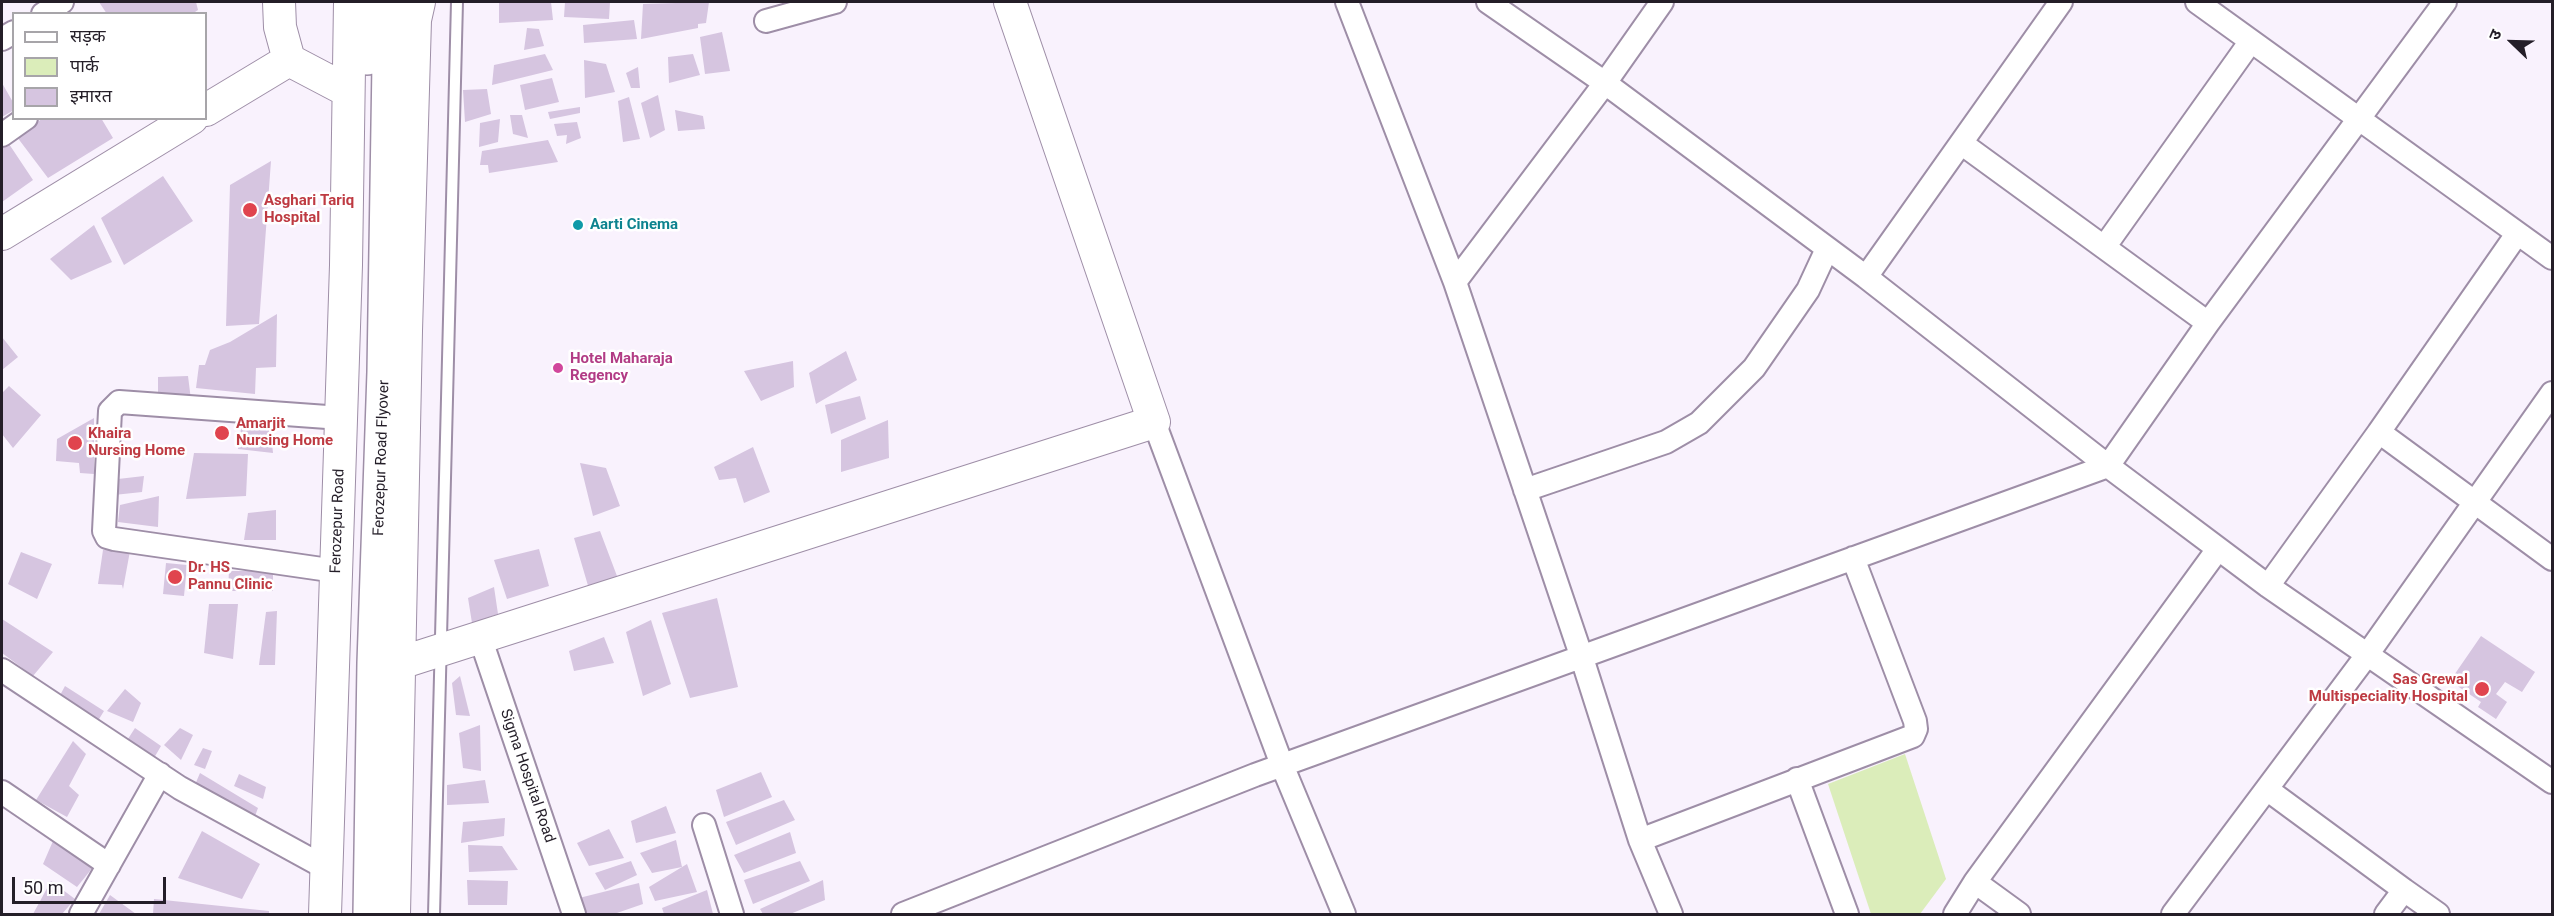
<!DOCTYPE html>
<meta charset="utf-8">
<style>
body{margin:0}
#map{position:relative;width:2554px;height:916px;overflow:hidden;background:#f9f2fd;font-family:Roboto,"Noto Sans Devanagari",sans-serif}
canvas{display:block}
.frame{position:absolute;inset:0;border:3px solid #241e28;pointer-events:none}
.legend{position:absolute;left:12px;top:12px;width:195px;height:108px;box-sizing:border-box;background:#fff;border:2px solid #a7a5a9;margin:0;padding:8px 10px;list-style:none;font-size:18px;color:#241e28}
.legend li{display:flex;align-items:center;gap:12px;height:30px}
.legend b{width:30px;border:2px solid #a7a5a9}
.north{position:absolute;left:2482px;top:12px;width:60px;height:60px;-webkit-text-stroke:4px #fff;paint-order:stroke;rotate:293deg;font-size:16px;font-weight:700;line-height:24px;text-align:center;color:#241e28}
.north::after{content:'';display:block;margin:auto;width:21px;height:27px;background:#241e28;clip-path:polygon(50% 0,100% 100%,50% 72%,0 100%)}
.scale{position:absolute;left:12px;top:877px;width:154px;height:27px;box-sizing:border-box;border:3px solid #241e28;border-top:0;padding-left:8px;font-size:18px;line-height:21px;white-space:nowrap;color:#241e28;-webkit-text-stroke:4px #fff;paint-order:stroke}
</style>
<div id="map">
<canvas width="2554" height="916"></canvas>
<div class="frame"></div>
<ul class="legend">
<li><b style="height:8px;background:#fff"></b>सड़क</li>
<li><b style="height:16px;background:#dbedba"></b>पार्क</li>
<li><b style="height:16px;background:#d6c5e0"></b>इमारत</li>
</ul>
<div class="north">उ</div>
<div class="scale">50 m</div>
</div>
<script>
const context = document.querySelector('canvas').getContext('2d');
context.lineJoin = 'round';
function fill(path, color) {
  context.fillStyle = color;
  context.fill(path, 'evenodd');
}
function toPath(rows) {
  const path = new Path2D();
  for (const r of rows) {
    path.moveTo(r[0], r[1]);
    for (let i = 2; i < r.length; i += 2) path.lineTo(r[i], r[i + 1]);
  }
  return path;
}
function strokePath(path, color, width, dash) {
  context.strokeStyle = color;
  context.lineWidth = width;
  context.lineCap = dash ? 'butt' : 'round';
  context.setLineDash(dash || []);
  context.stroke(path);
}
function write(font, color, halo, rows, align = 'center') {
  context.font = font + ' Roboto,sans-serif';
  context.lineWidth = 5;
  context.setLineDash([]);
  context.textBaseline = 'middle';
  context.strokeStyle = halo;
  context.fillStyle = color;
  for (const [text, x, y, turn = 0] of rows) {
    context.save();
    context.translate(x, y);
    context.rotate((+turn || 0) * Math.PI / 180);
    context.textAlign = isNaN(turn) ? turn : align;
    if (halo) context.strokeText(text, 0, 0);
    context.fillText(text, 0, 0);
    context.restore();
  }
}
fill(toPath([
 [1905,754,1946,879,1920,914,1871,914,1828,784]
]), '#dbedba');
fill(toPath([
 [99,2,196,2,198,10,192,14,107,14],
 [499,2,551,2,553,20,499,23],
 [565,2,610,2,609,19,564,17],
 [709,2,706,23,698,24,698,28,641,39,643,4],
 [634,20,637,39,584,43,583,25],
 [527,28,539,29,544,46,524,50],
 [722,32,730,71,705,74,700,37],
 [545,54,553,70,492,85,494,65],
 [693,54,700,75,669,83,668,57],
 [584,60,606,64,615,92,585,98],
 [638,67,640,88,631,88,626,73],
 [552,78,559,102,525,110,520,85],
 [2,83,14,104,14,110,2,117],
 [487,89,491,114,465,122,463,90],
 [658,95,665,130,650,138,641,103],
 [629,97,640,139,623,142,618,101],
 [580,107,580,113,550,119,548,112],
 [675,110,703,116,705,129,678,131],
 [510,115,522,115,528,138,513,134],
 [43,118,101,118,113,138,48,178,17,137],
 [500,119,498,142,479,147,480,123],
 [577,122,581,138,566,144,567,135,557,136,554,124],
 [5,138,33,180,2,202,2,140],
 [548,140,558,162,489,173,488,165,480,165,482,151],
 [271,161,259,324,226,326,230,185],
 [163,176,193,221,124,265,101,218],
 [94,225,112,262,71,280,50,259],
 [277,314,276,367,256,368,255,394,196,388,199,365,205,365,210,350,230,342],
 [2,337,18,357,2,370],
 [846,351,857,380,816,404,809,373],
 [793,361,794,387,761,401,744,371],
 [188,376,191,400,158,396,158,377],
 [9,386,41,415,13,448,2,434,2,393],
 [860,396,866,419,831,434,825,405],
 [94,418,94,474,80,473,79,463,56,461,57,439],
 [888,420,889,458,841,472,841,440],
 [242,422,270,424,273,453,238,449],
 [753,447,770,492,744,503,736,478,719,480,714,467],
 [194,453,248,454,246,496,186,499],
 [580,463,606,468,620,506,593,516],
 [144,476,142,492,114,495,118,479],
 [159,496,158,527,118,522,120,505],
 [276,510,276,540,244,540,248,513],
 [600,531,620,584,589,589,574,538],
 [539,549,549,586,507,599,494,560],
 [103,550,130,551,123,589,122,585,98,584],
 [21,552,52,564,37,599,8,584],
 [166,563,187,565,184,596,163,594],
 [229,571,273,571,273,591,228,591],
 [494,587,498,614,472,623,468,598],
 [717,598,738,687,690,698,662,613],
 [209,604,238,604,233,659,204,653],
 [277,611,275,665,259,665,266,612],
 [2,619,53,652,33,676,2,653],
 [651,620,671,684,643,696,626,632],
 [2481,636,2535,672,2522,692,2505,682,2496,694,2507,702,2496,719,2478,707,2481,702,2450,681],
 [604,637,614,663,574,671,569,651],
 [460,676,470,716,456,715,452,683],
 [65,686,104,711,96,724,58,699],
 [125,689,141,703,133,722,107,711],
 [480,725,481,771,463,768,459,733],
 [135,728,161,746,154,758,126,742],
 [180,728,193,735,181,760,164,745],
 [73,741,86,754,69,786,79,795,67,817,36,800],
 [203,748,212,751,205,769,194,765],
 [761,772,772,797,724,817,716,790],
 [200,773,258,808,254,819,194,787],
 [239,774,266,787,263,799,234,786],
 [485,780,489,803,447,805,447,785],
 [784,800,795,820,736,845,726,822],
 [666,806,676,833,636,843,631,821],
 [505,818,504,836,461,843,463,822],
 [609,829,624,858,589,866,577,843],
 [202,831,260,864,242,899,178,878],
 [790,832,796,853,744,873,734,855],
 [676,840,682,867,652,873,640,853],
 [53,841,94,866,77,887,43,864],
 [468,845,502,846,518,870,469,872],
 [631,861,637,875,605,890,595,873],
 [800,861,810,881,753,904,744,880],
 [687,864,697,892,655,901,649,887],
 [467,880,508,881,507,905,468,905],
 [823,880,825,900,790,914,763,914,760,909],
 [51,881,75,899,62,914,33,914],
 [639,883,643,904,614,914,585,914,579,898],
 [707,890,713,914,664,914,662,908],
 [110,895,136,914,99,914],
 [154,899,269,911,269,914,153,914]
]), '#d6c5e0');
const lane = toPath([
 [434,914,457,2]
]);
const street = toPath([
 [1347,2,1455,282,1582,658,1640,840,1671,914],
 [1488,2,1605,83,1866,277,2108,466,2268,586,2552,782],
 [2197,2,2552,258],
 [43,14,62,2],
 [766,21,835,2],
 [2,39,14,32],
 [2,135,26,118],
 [1961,143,2208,323],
 [2105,246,2251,41],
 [1866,277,2061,2],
 [1455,282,1605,83,1662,2],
 [1154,422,1282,765,1344,914],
 [2379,432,2517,234],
 [1525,490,1666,442,1699,423,1754,368,1808,290,1827,249],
 [336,571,114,539,107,537,104,531,110,411,119,402,341,418],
 [2268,586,2379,432,2552,559],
 [480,637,574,914],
 [2,670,180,788,326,868],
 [1797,779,1847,914],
 [2268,790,2404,890],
 [2,792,109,865],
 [704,825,732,914],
 [1640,840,1913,736,1916,729,1915,721,1853,558],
 [1975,882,2019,914],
 [81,914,160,774],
 [903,914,1255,775,2108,466,2208,323,2445,2],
 [1955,914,1975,882,2218,549],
 [2173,914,2367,655,2552,393],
 [2386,914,2404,890,2438,914]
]);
const secondary = toPath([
 [279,2,280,27,289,60,348,91],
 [206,110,289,60],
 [2,234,192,118],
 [400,663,1154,422,1010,2],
 [325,914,346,265,350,2],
 [394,914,406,331,415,20,419,2]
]);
const primary = toPath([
 [367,2,367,58],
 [370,914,374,663,384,372,390,2]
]);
strokePath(lane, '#9e8ea7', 14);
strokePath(street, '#9e8ea7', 26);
strokePath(secondary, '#9e8ea7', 34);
strokePath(primary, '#9e8ea7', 36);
strokePath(lane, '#fff', 10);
strokePath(street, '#fff', 22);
strokePath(secondary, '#fff', 32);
strokePath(primary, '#fff', 33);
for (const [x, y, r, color] of [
 [250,210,8,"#e0444e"],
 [578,225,6,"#0f9aa8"],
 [558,368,6,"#d1479c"],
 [222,433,8,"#e0444e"],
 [75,443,8,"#e0444e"],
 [175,577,8,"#e0444e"],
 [2482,689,8,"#e0444e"]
]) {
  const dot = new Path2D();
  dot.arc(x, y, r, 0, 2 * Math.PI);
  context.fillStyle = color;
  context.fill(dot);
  strokePath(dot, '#fff', 2);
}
write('bold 15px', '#be3a42', '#fff', [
 ["Asghari Tariq",264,201],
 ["Hospital",264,218],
 ["Amarjit",236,424],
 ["Nursing Home",236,441],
 ["Khaira",88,434],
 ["Nursing Home",88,451],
 ["Dr. HS",188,568],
 ["Pannu Clinic",188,585],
 ["Sas Grewal",2468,680,"right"],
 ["Multispeciality Hospital",2468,697,"right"]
], 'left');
write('bold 15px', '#0d838f', '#fff', [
 ["Aarti Cinema",590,225]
], 'left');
write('bold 15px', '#b23c85', '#fff', [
 ["Hotel Maharaja",570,359],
 ["Regency",570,376]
], 'left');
write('15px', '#241e28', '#fff', [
 ["Ferozepur Road Flyover",382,458,-88],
 ["Ferozepur Road",338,521,-88],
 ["Sigma Hospital Road",527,776,71]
]);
</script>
